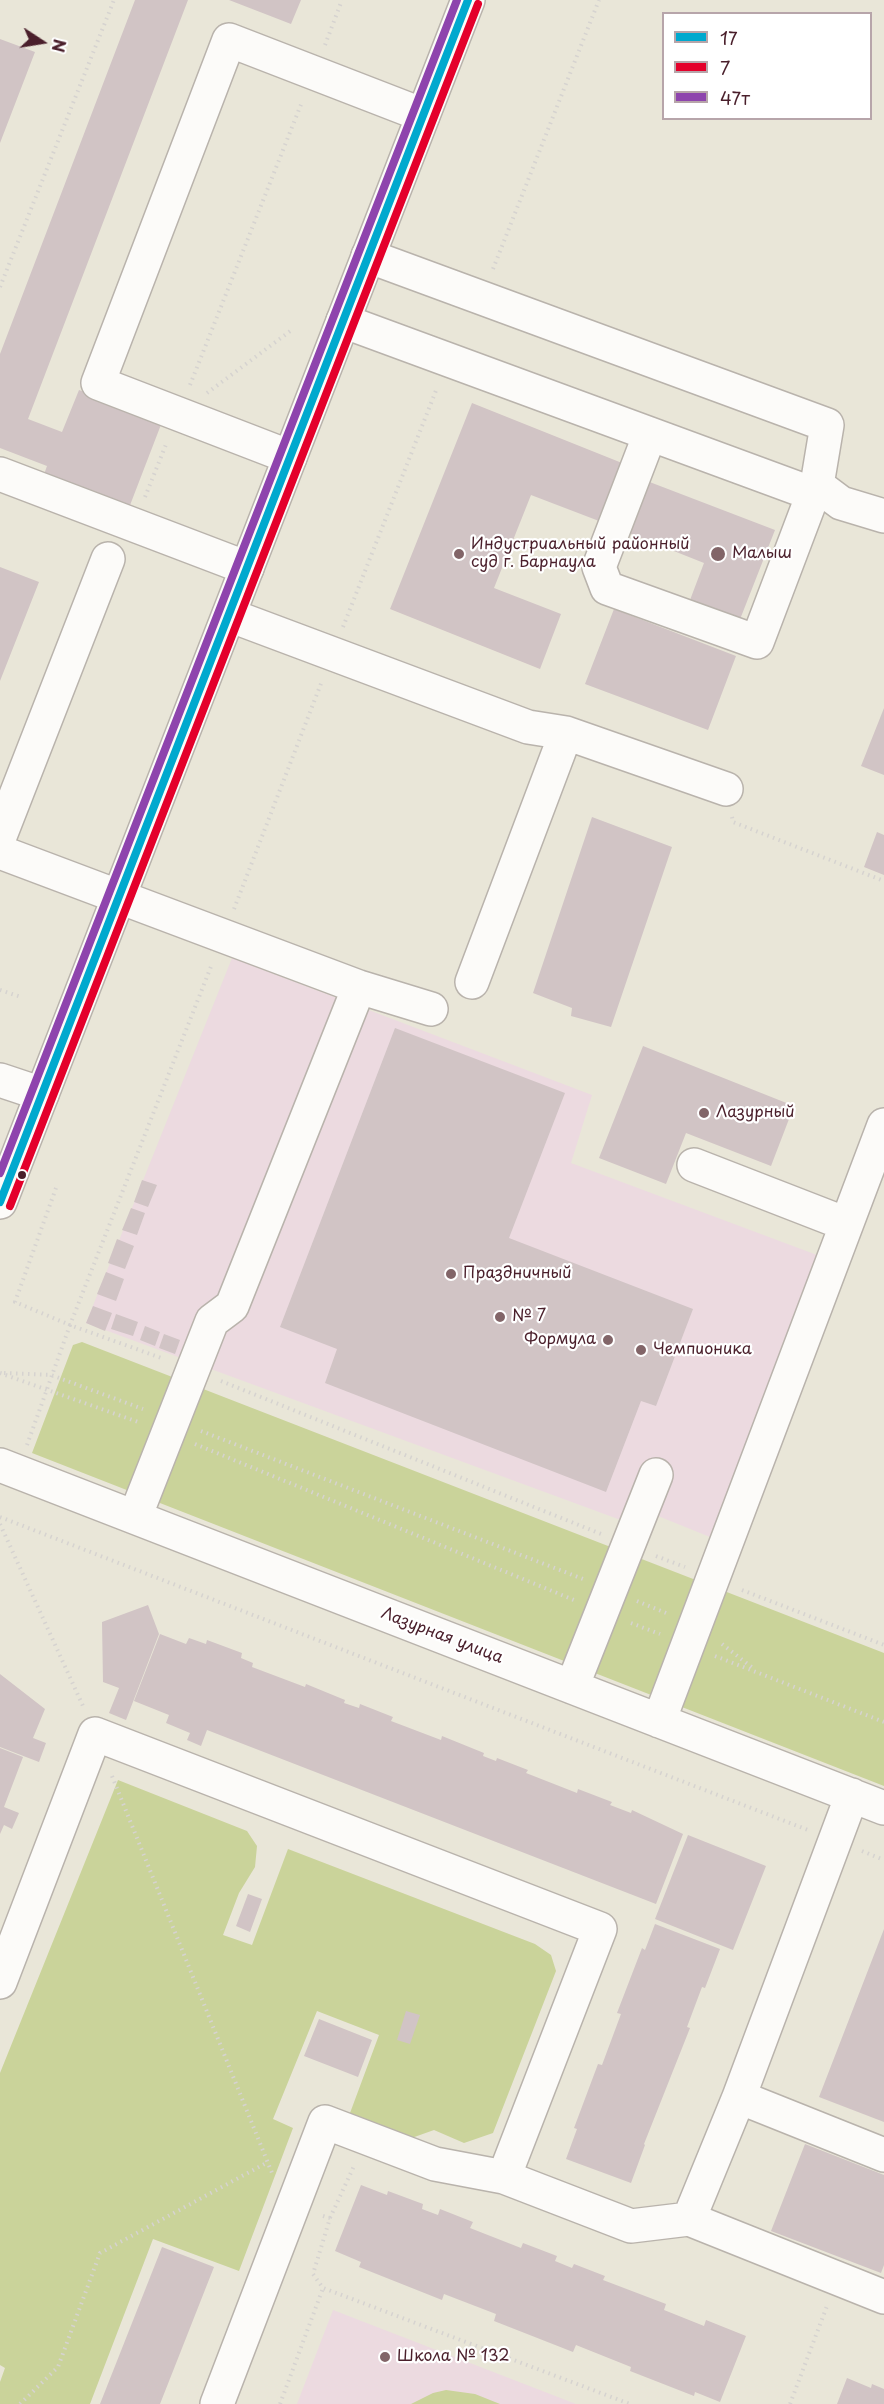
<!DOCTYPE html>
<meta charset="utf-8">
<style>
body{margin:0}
#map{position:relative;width:884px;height:2404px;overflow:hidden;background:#e9e6d8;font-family:"Playpen Sans",sans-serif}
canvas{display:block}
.legend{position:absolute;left:662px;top:12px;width:210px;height:108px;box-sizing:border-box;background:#fff;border:2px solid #b7a5aa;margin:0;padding:8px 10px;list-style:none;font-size:18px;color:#4a1f2b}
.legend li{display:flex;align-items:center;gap:12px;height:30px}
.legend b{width:30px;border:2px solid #b7a5aa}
.north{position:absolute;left:12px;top:12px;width:60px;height:60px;-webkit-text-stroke:4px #fff;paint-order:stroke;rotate:102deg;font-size:16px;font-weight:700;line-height:24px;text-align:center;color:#4a1f2b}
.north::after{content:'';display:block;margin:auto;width:21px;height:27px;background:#4a1f2b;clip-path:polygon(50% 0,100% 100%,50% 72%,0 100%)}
</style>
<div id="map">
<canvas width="884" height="2404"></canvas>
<ul class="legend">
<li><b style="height:8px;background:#00a9ce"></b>17</li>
<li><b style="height:8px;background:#e4002b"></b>7</li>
<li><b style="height:8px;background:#8e44ad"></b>47т</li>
</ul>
<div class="north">N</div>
</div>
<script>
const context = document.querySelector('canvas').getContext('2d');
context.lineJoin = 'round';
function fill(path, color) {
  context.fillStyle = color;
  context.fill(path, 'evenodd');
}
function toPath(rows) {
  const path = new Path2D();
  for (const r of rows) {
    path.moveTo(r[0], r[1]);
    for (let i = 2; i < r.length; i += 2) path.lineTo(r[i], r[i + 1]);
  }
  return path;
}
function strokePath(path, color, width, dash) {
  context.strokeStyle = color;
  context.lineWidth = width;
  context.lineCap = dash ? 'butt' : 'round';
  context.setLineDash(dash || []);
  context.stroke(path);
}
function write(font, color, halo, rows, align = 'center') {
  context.font = font + ' "Playpen Sans",sans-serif';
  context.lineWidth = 4.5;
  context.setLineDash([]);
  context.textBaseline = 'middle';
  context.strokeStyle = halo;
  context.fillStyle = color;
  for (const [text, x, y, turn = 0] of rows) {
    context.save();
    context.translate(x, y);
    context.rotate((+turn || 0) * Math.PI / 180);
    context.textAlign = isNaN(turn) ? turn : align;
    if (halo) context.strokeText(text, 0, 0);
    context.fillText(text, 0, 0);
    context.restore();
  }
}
fill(toPath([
 [232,958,592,1095,571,1163,817,1255,710,1537,653,1514,645,1529,86,1323],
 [333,2310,576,2404,297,2404]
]), '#ecdae0');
fill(toPath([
 [82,1342,884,1653,884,1786,32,1453,73,1345],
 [118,1780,247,1831,257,1846,255,1867,239,1893,223,1935,252,1945,288,1849,535,1944,551,1955,556,1971,493,2133,464,2143,434,2130,406,2140,356,2126,350,2113,379,2035,317,2011,273,2119,293,2128,239,2271,153,2239,90,2404,0,2404,0,2382,5,2368,0,2365,0,2073],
 [446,2390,475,2394,500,2404,411,2404,433,2393]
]), '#cad39a');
fill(toPath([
 [135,0,188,0,28,419,62,432,79,390,162,422,127,513,42,480,47,466,0,448,0,354],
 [229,0,301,0,291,24],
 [0,39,35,52,0,143],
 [472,403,622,463,599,521,531,495,494,588,561,614,540,669,390,609],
 [647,481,775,530,737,627,687,608,704,563,626,532],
 [0,567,39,582,0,681],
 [614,609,736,656,708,730,585,684],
 [884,708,884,775,861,766],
 [592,817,672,847,611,1027,571,1016,572,1008,533,993],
 [877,832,884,835,884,875,864,867],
 [395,1028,565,1093,509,1238,693,1309,656,1406,641,1401,606,1492,325,1383,337,1349,280,1327],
 [643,1046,794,1106,771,1166,686,1133,666,1184,599,1158],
 [142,1180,157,1185,148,1207,134,1202],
 [131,1208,145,1213,137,1235,122,1230],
 [117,1239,134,1246,125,1269,108,1263],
 [106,1272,124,1279,116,1301,97,1294],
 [93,1306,112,1313,105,1331,86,1323],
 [116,1314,138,1322,133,1336,111,1329],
 [145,1326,160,1332,155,1346,140,1340],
 [164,1334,180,1340,175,1354,159,1348],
 [148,1605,159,1634,126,1720,109,1713,119,1688,103,1682,102,1622],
 [160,1634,186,1644,189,1638,206,1644,207,1640,242,1653,241,1658,253,1663,252,1667,305,1687,306,1684,345,1700,344,1703,359,1708,360,1704,393,1717,391,1721,441,1740,442,1736,484,1753,483,1756,496,1761,497,1758,528,1770,526,1773,577,1793,578,1789,612,1802,610,1805,631,1813,632,1810,683,1834,656,1904,207,1730,201,1746,187,1740,190,1733,166,1723,169,1715,134,1701],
 [0,1674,45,1709,33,1738,46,1743,39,1762,0,1747],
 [0,1748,23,1757,4,1807,19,1813,12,1829,4,1825,0,1834],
 [688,1835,766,1866,733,1950,655,1919],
 [248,1894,262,1899,250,1932,236,1926],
 [655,1924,720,1949,705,1988,702,1987,687,2027,690,2028,644,2144,645,2145,631,2183,566,2159,577,2129,574,2128,598,2064,602,2065,621,2014,617,2013,642,1948,645,1950],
 [884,1929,884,2122,819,2097],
 [406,2011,420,2015,410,2044,397,2040],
 [319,2019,372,2040,358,2077,304,2056],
 [805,2144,884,2175,884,2265,881,2273,771,2231],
 [361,2185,387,2195,388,2191,423,2204,422,2209,438,2215,440,2209,473,2222,470,2228,521,2248,523,2243,557,2256,555,2261,572,2268,574,2264,605,2276,603,2280,666,2304,664,2310,704,2326,706,2320,746,2336,720,2402,695,2392,694,2396,630,2371,631,2367,576,2345,573,2352,494,2321,496,2314,444,2294,442,2300,359,2267,361,2262,335,2251],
 [162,2247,214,2267,160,2404,100,2404],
 [847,2378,871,2388,872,2384,884,2389,884,2404,837,2404]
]), '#d1c4c5');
const minor = toPath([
 [368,256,827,425,817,485,841,503,884,516],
 [343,321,813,494,817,485],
 [650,434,599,567,607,588,757,642,813,494],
 [290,457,98,383,229,40,423,115],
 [0,474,247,568],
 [229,615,528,727,566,733,726,789],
 [0,836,108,559],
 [0,852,359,987,431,1009],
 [472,982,566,733],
 [0,1080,42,1094],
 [694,1165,846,1224],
 [0,1465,884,1808],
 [135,1517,212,1321,232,1306,359,987],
 [572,1687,656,1475],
 [659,1721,884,1125],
 [0,1982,95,1734,600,1929,504,2177],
 [739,2097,884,2155],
 [689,2219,739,2097,852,1795],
 [217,2404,325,2122,435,2164,504,2177,631,2226,689,2219,884,2297]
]);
const major = toPath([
 [0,1202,468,0]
]);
strokePath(minor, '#b9b3ac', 36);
strokePath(major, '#b9b3ac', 36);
strokePath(toPath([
 [325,45,342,0],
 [493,269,599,0],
 [0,287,114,0],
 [190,385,302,102],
 [207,393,293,329],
 [145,497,167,442],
 [343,627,437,388],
 [732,817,733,822,884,881],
 [234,909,322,681],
 [0,990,21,997],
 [56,1188,15,1302,70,1325,212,964],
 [0,1373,141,1423],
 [4,1373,51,1375,143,1409],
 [221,1381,601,1534],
 [201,1431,583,1579],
 [195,1444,574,1600],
 [27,1445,70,1325,164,1359],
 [0,1517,808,1830],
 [0,1524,83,1706],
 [656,1556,685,1567],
 [742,1590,884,1645],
 [637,1601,666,1613],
 [631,1623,660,1634],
 [722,1644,754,1669],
 [715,1656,884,1722],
 [112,1776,272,2173],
 [862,1851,884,1860],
 [323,2216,330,2218,313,2274,323,2288,630,2404],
 [330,2218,354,2166],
 [20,2404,58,2367,100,2253,268,2162],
 [280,2404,323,2288],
 [790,2404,827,2306]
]), '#d6d3d0', 4, [1.5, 4.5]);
strokePath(minor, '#fcfbf9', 33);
strokePath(major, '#fcfbf9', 33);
strokePath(toPath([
 [0,1202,468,0]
]), '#00a9ce', 8);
strokePath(toPath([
 [10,1206,478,4]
]), '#e4002b', 8);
strokePath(toPath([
 [0,1173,457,0]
]), '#8e44ad', 8);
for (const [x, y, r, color] of [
 [459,554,6,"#826568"],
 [718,554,8,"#826568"],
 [704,1113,6,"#826568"],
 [22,1175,5,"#4a1f2b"],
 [451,1274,6,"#826568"],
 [500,1317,6,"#826568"],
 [608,1340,6,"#826568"],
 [641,1350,6,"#826568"],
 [385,2357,6,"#826568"]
]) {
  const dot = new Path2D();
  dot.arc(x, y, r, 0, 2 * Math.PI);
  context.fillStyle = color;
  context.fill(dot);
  strokePath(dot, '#fff', 2);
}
write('16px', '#4a1f2b', '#fff', [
 ["Индустриальный районный",471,545],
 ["суд г. Барнаула",471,563],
 ["Малыш",732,554],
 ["Лазурный",716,1113],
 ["Праздничный",463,1274],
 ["№ 7",512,1317],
 ["Формула",596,1340,"right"],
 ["Чемпионика",653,1350],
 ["Школа № 132",397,2357]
], 'left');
write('16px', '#4a1f2b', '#fff', [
 ["Лазурная улица",442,1636,21]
]);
</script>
